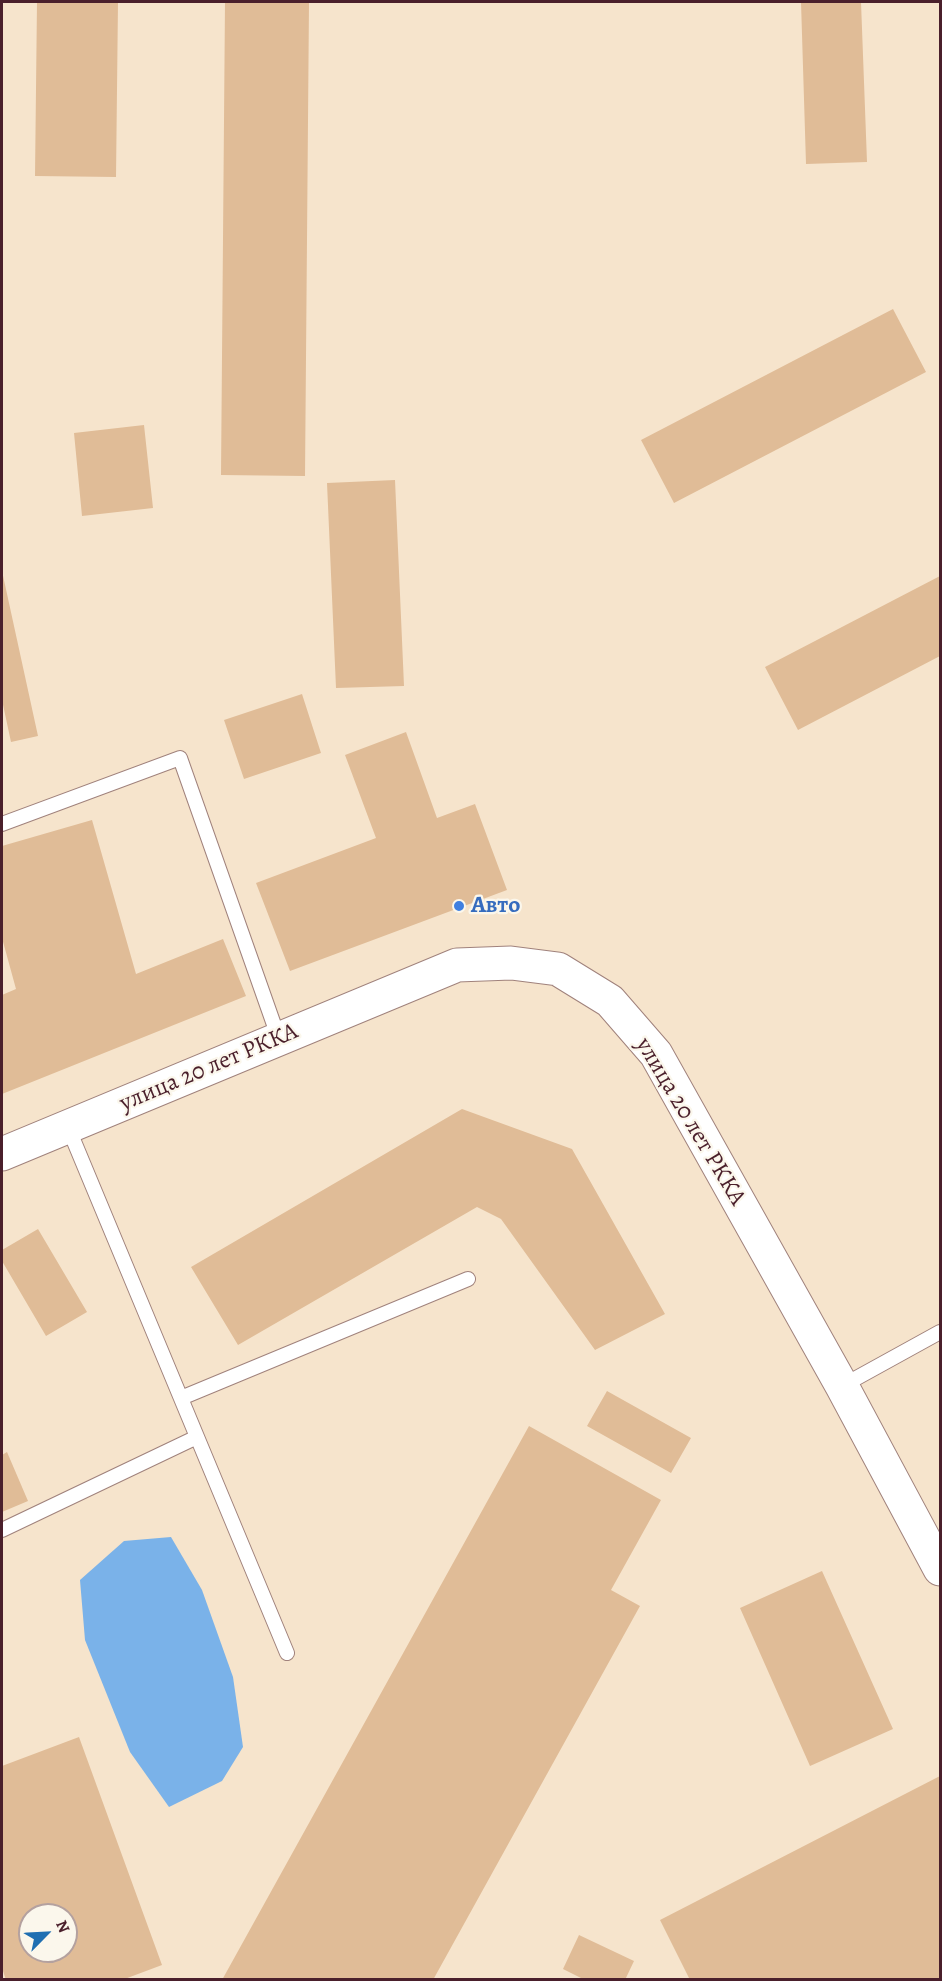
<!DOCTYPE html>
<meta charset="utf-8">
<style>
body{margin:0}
#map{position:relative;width:942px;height:1981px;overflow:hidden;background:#f6e4cc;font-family:Alegreya,serif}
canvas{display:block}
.frame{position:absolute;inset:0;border:3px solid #4a1f2b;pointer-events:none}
.north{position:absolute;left:18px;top:1903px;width:60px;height:60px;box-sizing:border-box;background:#fbf7ec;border:2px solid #b4a19f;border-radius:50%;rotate:66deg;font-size:16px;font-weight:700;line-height:24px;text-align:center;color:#4a1f2b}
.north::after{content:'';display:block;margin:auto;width:21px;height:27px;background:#1f6fb2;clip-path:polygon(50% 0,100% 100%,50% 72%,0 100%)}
</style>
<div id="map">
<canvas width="942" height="1981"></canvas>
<div class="frame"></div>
<div class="north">N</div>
</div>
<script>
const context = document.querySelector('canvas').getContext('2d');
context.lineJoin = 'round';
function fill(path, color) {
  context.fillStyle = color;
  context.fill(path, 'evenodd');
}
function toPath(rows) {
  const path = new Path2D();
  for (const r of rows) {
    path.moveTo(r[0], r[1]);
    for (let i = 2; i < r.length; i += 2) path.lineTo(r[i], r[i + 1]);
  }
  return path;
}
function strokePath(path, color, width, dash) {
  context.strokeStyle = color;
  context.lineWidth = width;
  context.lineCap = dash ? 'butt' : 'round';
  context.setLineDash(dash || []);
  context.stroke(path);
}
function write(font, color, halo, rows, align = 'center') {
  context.font = font + ' Alegreya,serif';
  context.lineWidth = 4.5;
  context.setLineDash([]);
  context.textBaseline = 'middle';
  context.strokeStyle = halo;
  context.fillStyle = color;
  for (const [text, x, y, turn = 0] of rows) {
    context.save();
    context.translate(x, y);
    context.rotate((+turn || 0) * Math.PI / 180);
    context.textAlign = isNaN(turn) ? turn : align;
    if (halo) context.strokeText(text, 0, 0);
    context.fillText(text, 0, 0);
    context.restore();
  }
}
fill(toPath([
 [171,1537,202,1590,233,1677,243,1747,222,1781,169,1807,130,1752,85,1640,80,1580,124,1541]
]), '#7ab2e9');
fill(toPath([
 [37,2,118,2,116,177,35,176],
 [225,2,309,2,305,476,221,475],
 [801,2,861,2,867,162,806,164],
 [893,309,926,372,674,503,641,440],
 [144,425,153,508,82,516,74,433],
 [395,480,404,686,336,688,327,483],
 [2,571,38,736,11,742,2,700],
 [940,576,940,656,798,730,765,667],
 [302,694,321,753,244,779,224,720],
 [406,732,437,818,475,804,507,890,290,971,256,883,376,838,345,755],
 [92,820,136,974,223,939,246,996,2,1094,2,995,16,989,2,938,2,846],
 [462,1109,572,1149,665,1314,595,1350,501,1219,477,1207,238,1345,191,1267],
 [38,1229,87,1312,46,1336,2,1261,2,1250],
 [607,1391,691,1438,671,1473,587,1426],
 [529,1426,661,1500,611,1590,640,1606,433,1980,222,1980],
 [7,1452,28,1501,2,1512,2,1455],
 [822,1571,893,1729,810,1766,740,1608],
 [79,1737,162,1965,122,1980,6,1980,2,1968,2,1766],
 [30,1915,66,1915,66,1951,30,1951],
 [940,1776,940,1980,690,1980,660,1920],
 [579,1935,634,1961,625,1980,585,1980,563,1969]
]), '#e0bc97');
const service = toPath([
 [2,824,180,758,279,1039],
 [68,1127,287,1653],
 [842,1386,940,1332],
 [181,1398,468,1279],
 [2,1530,197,1437]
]);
const secondary = toPath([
 [2,1154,457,965,511,963,558,969,610,1001,656,1054,842,1386,940,1569]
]);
strokePath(service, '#a0827c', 16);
strokePath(secondary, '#a0827c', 35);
strokePath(service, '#fff', 14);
strokePath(secondary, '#fff', 33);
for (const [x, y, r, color] of [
 [459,906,6,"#3f7fe0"]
]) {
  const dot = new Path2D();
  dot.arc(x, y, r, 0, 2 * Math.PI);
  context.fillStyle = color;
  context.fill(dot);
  strokePath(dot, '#fbf7ec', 2);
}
write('bold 24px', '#366cbe', '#fbf7ec', [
 ["Авто",471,906]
], 'left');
write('24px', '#4a1f2b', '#fbf7ec', [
 ["улица 20 лет РККА",209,1068,-23],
 ["улица 20 лет РККА",690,1122,59]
]);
</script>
